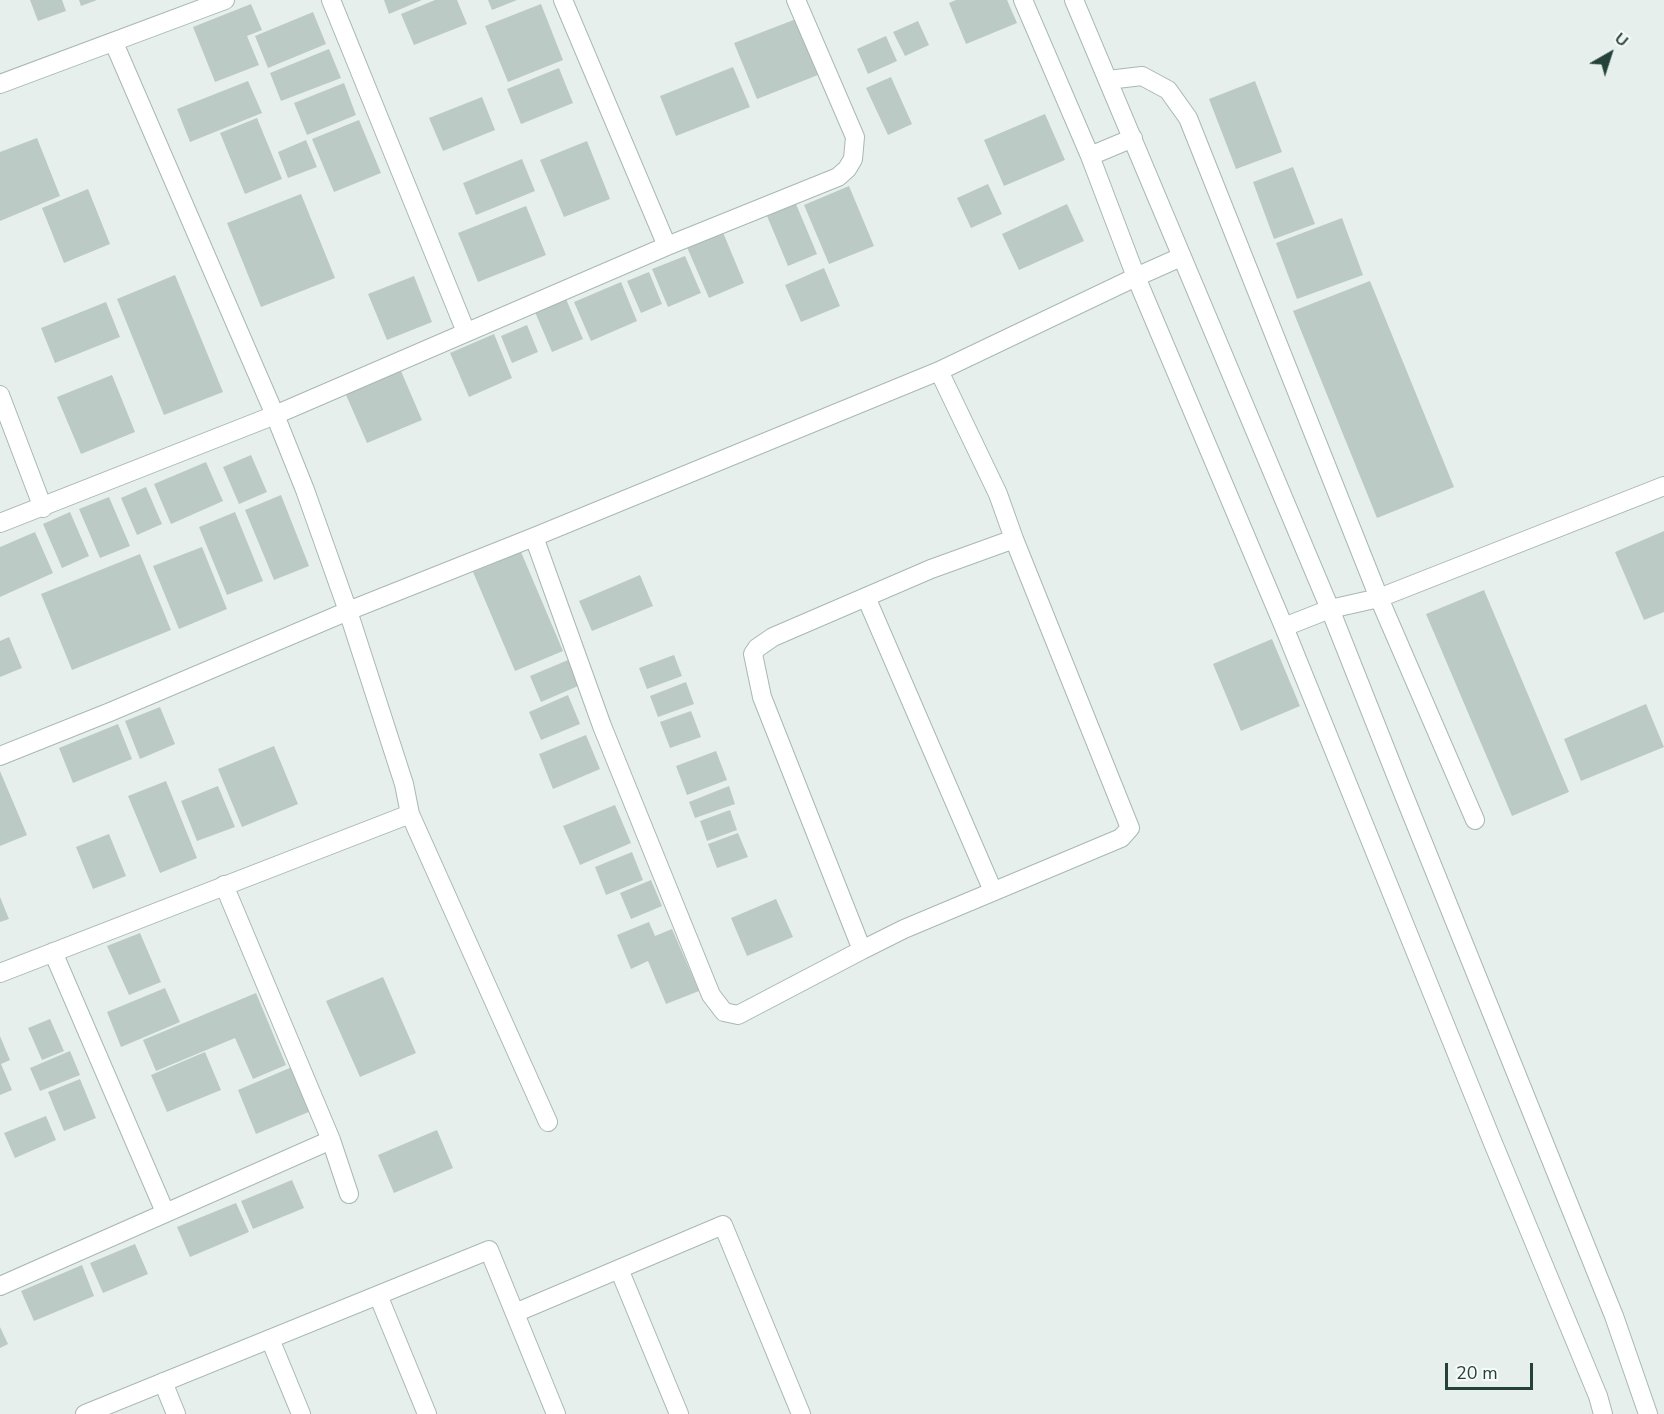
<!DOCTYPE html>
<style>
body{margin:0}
#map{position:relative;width:1664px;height:1414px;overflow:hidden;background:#e6efeb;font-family:"Nunito Sans",sans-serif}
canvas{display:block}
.north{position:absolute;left:1580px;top:24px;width:60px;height:60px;-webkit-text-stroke:4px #f7fbf9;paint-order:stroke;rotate:39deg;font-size:16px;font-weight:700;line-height:24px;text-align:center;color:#24423a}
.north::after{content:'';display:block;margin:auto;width:21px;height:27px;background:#24423a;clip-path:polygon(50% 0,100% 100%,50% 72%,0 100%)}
.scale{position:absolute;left:1445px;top:1363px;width:88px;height:27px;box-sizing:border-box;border:3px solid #24423a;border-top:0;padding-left:8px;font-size:18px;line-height:21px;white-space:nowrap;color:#24423a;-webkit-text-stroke:4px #f7fbf9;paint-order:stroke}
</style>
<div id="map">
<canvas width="1664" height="1414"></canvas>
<div class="north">U</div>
<div class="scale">20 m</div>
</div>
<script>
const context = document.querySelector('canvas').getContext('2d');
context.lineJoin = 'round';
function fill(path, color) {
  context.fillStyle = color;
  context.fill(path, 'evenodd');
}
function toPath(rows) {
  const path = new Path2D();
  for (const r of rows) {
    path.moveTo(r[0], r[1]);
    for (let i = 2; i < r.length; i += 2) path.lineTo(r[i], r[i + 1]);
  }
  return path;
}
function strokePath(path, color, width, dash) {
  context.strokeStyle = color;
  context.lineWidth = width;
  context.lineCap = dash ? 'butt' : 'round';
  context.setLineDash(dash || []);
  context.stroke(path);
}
fill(toPath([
 [30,0,62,0,66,11,38,21],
 [79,0,97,0,81,6],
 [384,0,422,0,389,14],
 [435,0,457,0,467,24,414,45,401,14],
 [488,0,517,0,492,10],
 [956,0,1007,0,1017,23,966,44,949,3],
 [251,4,262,30,247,36,259,65,215,82,193,27],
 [541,4,563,60,508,82,485,26],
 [313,12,326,44,268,68,255,36],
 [796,19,818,75,757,99,734,43],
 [918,21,929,45,905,56,893,32],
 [886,36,897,61,868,74,857,49],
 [329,49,341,78,281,101,270,73],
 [733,67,750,107,676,136,660,96],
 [559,68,573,103,521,124,507,89],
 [891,77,912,124,888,135,866,88],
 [248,81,262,113,190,142,177,109],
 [1255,81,1282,152,1236,169,1209,99],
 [344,83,356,115,307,135,294,103],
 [482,97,495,130,443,151,429,118],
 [1045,114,1065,160,1004,186,984,140],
 [257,118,282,179,245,194,220,133],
 [359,120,381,173,334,192,312,139],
 [37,138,60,196,0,221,0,152],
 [306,140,317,167,288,178,278,152],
 [587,141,610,199,564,217,540,160],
 [522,159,535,191,476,215,463,183],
 [1293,167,1315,224,1274,239,1253,182],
 [988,184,1002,214,971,228,957,198],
 [849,186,874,246,829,264,804,205],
 [88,189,110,244,64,263,42,208],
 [301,194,335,278,261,307,227,223],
 [796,204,817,254,788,266,767,216],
 [1067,204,1084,241,1019,270,1002,234],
 [526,206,546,255,478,282,458,233],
 [1342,218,1363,275,1297,299,1276,243],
 [722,230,744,283,709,298,686,245],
 [685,256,701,293,668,307,652,269],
 [824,268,840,306,801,322,785,285],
 [649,272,662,304,641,313,627,281],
 [175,275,223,392,164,415,117,299],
 [414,276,432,322,387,340,368,294],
 [1370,281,1454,487,1377,518,1293,311],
 [621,282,637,321,591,341,574,302],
 [566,299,583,339,552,352,535,312],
 [106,302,120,337,55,363,41,328],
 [527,325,538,352,512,363,501,336],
 [494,334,512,378,469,397,450,353],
 [398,364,422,420,367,443,343,388],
 [112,375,135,432,81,454,57,397],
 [251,455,267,492,239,504,223,467],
 [206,462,223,501,171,524,154,484],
 [146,487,162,524,137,535,121,498],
 [281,495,309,566,274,580,245,510],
 [109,497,130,546,100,558,79,509],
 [70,512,89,556,62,568,43,524],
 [235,512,263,581,227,595,199,527],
 [1664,531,1664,612,1644,620,1615,552],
 [35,532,53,573,0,597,0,547],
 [202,547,227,609,179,629,153,566],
 [521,552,563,651,515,671,473,572],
 [140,554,171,630,72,670,41,594],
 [640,575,653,606,592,631,579,601],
 [1484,590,1569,792,1512,816,1426,614],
 [9,637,22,668,0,677,0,641],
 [1272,639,1300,706,1241,731,1213,664],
 [674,655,682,676,647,689,639,668],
 [568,660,578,686,541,702,530,676],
 [686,682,694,704,658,717,650,696],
 [568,695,580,724,541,740,529,712],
 [1646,704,1664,747,1581,781,1564,739],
 [160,707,175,744,140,759,125,721],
 [691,711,701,737,670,748,660,722],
 [118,724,132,759,73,783,59,748],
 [586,735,600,769,553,789,539,754],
 [274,746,298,804,242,827,218,769],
 [716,751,727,780,687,795,676,766],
 [0,771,27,835,0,846],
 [166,781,197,858,160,873,128,796],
 [218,786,235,827,197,841,181,801],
 [729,786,735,804,695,818,689,802],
 [615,805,631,843,580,865,563,826],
 [730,810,737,830,707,841,700,821],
 [738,833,748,857,717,868,708,844],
 [109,834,126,876,93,889,76,847],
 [632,852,643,880,606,895,595,867],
 [651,880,662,906,631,919,620,893],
 [0,897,9,919,0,922],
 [776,899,793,937,747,956,731,918],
 [649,922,655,936,672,929,699,991,666,1004,648,961,631,969,617,935],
 [140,933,161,982,129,995,107,946],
 [383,977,416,1053,360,1077,326,1001],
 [165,988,180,1022,121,1047,107,1012],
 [256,993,286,1065,253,1079,235,1038,156,1071,143,1040],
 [50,1019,64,1051,42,1060,28,1028],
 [0,1036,10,1060,1,1064,12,1090,0,1095],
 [70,1051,80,1075,40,1091,30,1068],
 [205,1052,221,1090,167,1112,151,1075],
 [292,1067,311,1111,256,1134,238,1090],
 [80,1079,96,1118,64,1131,48,1092],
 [46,1116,56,1140,15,1158,4,1133],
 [437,1130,453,1168,394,1193,378,1155],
 [292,1180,304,1208,253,1229,241,1201],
 [236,1203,249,1232,190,1257,177,1227],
 [135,1244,148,1274,103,1293,90,1263],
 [82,1265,94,1296,34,1321,21,1291],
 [0,1327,8,1344,0,1348]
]), '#bbcac4');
const minor = toPath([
 [331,0,466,332],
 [563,0,667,246],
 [1023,0,1090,156,1136,277,1284,627,1493,1143,1598,1396,1603,1414],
 [1074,0,1330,609,1399,783,1614,1316,1648,1414],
 [1108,80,1142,76,1168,90,1188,118,1379,598,1475,820],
 [0,84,225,0],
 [1090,156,1133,138],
 [939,371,998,494,1014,539,931,569,773,637,757,648,753,654,762,697,862,950,904,929,1121,838,1130,828,1014,539],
 [0,395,43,508],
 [0,523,275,415,667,246,838,177,847,169,853,159,855,137,796,0],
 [534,537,602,726,711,995,724,1012,738,1015,862,950],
 [866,597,993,891],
 [1284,627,1330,609,1379,598,1664,486],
 [0,756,110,712,348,611,534,537,939,371,1136,277,1181,257],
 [410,814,548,1122],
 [224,885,331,1140,349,1194],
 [53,952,165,1212],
 [0,973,410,814,404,784,348,611,305,490,275,415,114,43],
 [619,1269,679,1414],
 [0,1286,331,1140],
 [378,1295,427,1414],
 [515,1313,723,1225,801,1414],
 [270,1339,301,1414],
 [163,1382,176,1414],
 [85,1414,489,1250,556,1414]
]);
strokePath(minor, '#a8b8b2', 20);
strokePath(minor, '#fff', 18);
</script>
